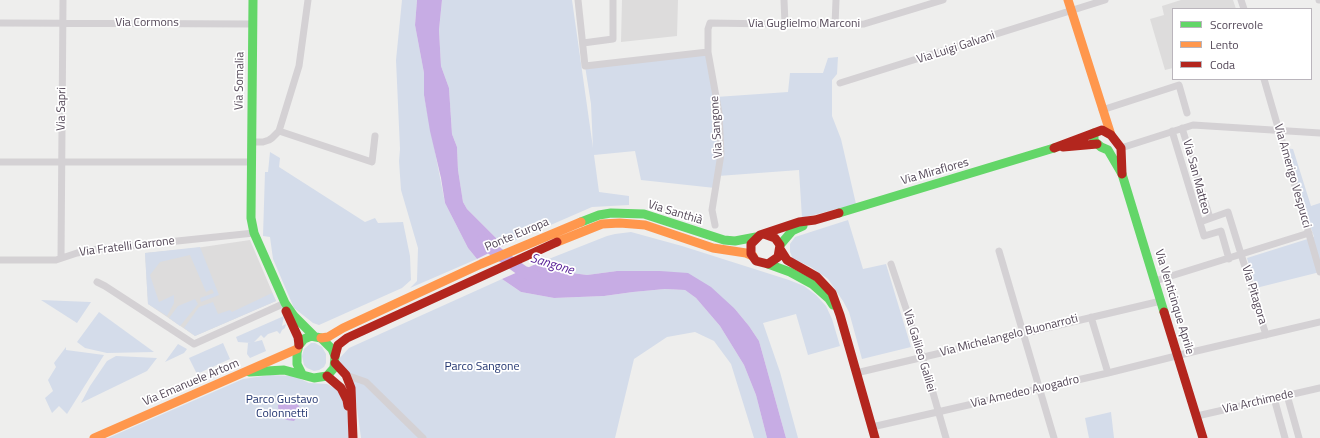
<!DOCTYPE html>
<meta charset="utf-8">
<style>
body{margin:0}
#map{position:relative;width:1320px;height:438px;overflow:hidden;background:#eeeeed;font-family:"Titillium Web",sans-serif}
canvas{display:block}
.legend{position:absolute;left:1172px;top:8px;width:140px;height:72px;box-sizing:border-box;background:#fff;border:1px solid #bab5bc;margin:0;padding:5px 7px;list-style:none;font-size:12px;color:#534757}
.legend li{display:flex;align-items:center;gap:8px;height:20px}
.legend b{width:20px;border:1px solid #bab5bc}
</style>
<div id="map">
<canvas width="1320" height="438"></canvas>
<ul class="legend">
<li><b style="height:5px;background:#63d668"></b>Scorrevole</li>
<li><b style="height:5px;background:#ff974d"></b>Lento</li>
<li><b style="height:5px;background:#b3261e"></b>Coda</li>
</ul>
</div>
<script>
const context = document.querySelector('canvas').getContext('2d');
context.lineJoin = 'round';
function fill(path, color) {
  context.fillStyle = color;
  context.fill(path, 'evenodd');
}
function toPath(rows) {
  const path = new Path2D();
  for (const r of rows) {
    path.moveTo(r[0], r[1]);
    for (let i = 2; i < r.length; i += 2) path.lineTo(r[i], r[i + 1]);
  }
  return path;
}
function strokePath(path, color, width, dash) {
  context.strokeStyle = color;
  context.lineWidth = width;
  context.lineCap = dash ? 'butt' : 'round';
  context.setLineDash(dash || []);
  context.stroke(path);
}
function write(font, color, halo, rows, align = 'center') {
  context.font = font + ' "Titillium Web",sans-serif';
  context.lineWidth = 3.5;
  context.setLineDash([]);
  context.textBaseline = 'middle';
  context.strokeStyle = halo;
  context.fillStyle = color;
  for (const [text, x, y, turn = 0] of rows) {
    context.save();
    context.translate(x, y);
    context.rotate((+turn || 0) * Math.PI / 180);
    context.textAlign = isNaN(turn) ? turn : align;
    if (halo) context.strokeText(text, 0, 0);
    context.fillText(text, 0, 0);
    context.restore();
  }
}
fill(toPath([
 [622,0,678,0,677,36,621,42],
 [1181,0,1233,0,1236,9,1173,9,1173,68,1165,70,1150,19,1164,15,1162,6],
 [250,240,276,301,195,336,148,304,145,253,196,248]
]), '#dddcdc');
fill(toPath([
 [402,0,417,0,415,25,424,73,424,95,445,203,468,248,477,259,410,288,417,281,418,248,401,190,399,161,400,149,396,60],
 [442,0,572,0,593,148,591,104,585,66,708,52,716,97,788,92,790,73,823,73,828,58,838,57,837,74,832,80,832,116,841,139,856,204,802,218,799,170,718,176,715,188,641,180,635,151,594,155,599,192,629,196,629,205,592,207,507,244,499,241,467,209,463,202,458,170,457,147,452,134,449,88,441,66,439,30],
 [1285,148,1293,149,1311,206,1320,203,1320,272,1256,288,1247,258,1314,237],
 [270,152,280,158,279,167,365,222,375,218,378,223,403,222,410,256,411,280,402,288,319,325,313,323,294,308,273,259,270,237,263,236,265,172,268,172],
 [848,220,863,269,886,264,911,347,862,359,849,312,843,301,828,279,811,267,793,259,790,252,790,244,795,237],
 [631,232,682,246,789,280,804,286,816,295,826,306,832,319,840,346,808,355,796,314,763,323,780,372,798,438,786,438,759,341,749,326,735,309,660,271,617,271,587,275,557,271,536,264,607,236,615,234],
 [200,247,219,295,201,302,200,298,214,293,212,289,206,292,190,255,160,262,150,275,159,302,174,295,174,303,167,316,148,304,145,253],
 [502,279,521,292,554,298,604,296,633,292,665,289,685,290,696,298,720,326,744,365,756,395,767,438,754,438,731,364,714,341,695,332,667,337,634,359,615,438,361,438,354,386,335,363,349,348],
 [272,293,276,301,195,336,184,328,199,307,213,302,218,314,230,310,232,312],
 [195,299,198,304,180,326,169,318,178,306],
 [41,300,90,302,91,302,77,323],
 [99,312,154,352,107,353,85,348,77,342],
 [284,316,282,326,286,324,285,328,282,330,280,334,277,331,268,334,264,338,261,335,254,342,262,340,266,351,250,358,247,354,248,343,251,343,238,342,236,337],
 [223,343,230,359,197,374,189,358],
 [311,343,315,343,322,347,326,354,326,363,324,367,319,370,314,371,307,368,304,365,302,356,304,349],
 [178,344,187,349,184,353,165,362],
 [66,347,66,350,104,355,67,414,59,406,52,413,45,398,53,391,48,380,56,367,54,363],
 [116,356,157,358,147,371,81,403,90,386,107,361],
 [270,375,294,376,309,383,327,384,338,390,346,404,350,438,108,438,243,379],
 [1111,412,1114,438,1089,438,1085,418]
]), '#d4dcea');
fill(toPath([
 [417,0,442,0,439,30,441,66,449,88,452,134,457,147,458,170,463,202,467,209,499,241,507,244,477,259,468,248,445,203,441,178,430,131,424,95,424,73,415,25],
 [536,264,557,271,587,275,617,271,660,271,688,273,711,287,735,309,749,326,759,341,786,438,767,438,756,395,744,365,720,326,696,298,685,290,665,289,633,292,604,296,554,298,521,292,502,279],
 [285,401,296,402,303,412,302,415,297,417,294,421,287,420,280,416,279,415,278,405]
]), '#c7ace4');
strokePath(toPath([
 [482,240,485,244,524,272,535,276]
]), '#c7ace4', 12);
strokePath(toPath([
 [578,0,585,66,708,52],
 [784,0,785,24],
 [1241,0,1244,9],
 [1319,0,1320,0],
 [0,23,253,24],
 [835,25,836,0],
 [583,43,613,39,613,0],
 [1264,79,1320,272],
 [840,83,1105,0],
 [1102,110,1179,85,1187,113],
 [1182,128,1210,218],
 [279,131,372,162,375,136],
 [1172,131,1204,236,1221,231,1229,259],
 [252,142,263,142,269,140,272,138,279,131,299,66,308,0],
 [1121,148,1193,125,1320,133],
 [0,162,251,162],
 [1200,222,1228,212,1266,335],
 [715,225,712,210,721,154,719,113,708,52,708,29,710,23,835,25,864,24,943,0],
 [999,251,1054,438],
 [61,258,63,0],
 [0,260,56,260,77,253,91,250,254,233],
 [891,264,925,365,946,438],
 [1155,281,1309,233],
 [97,282,105,286,194,344,285,303],
 [1091,317,1108,373],
 [856,373,1161,301],
 [346,375,366,382,423,438],
 [1287,395,1299,438],
 [1274,398,1285,438],
 [1197,416,1320,388],
 [872,427,1108,373,1188,353,1320,322]
]), '#d4d1d4', 7);
strokePath(toPath([
 [253,0,251,218,254,233,285,303,294,316,314,336],
 [1094,133,1094,141,1101,147,1108,150,1122,174,1164,312],
 [839,213,1054,148],
 [581,222,599,215,611,213,644,214,724,240,735,241,756,237],
 [780,245,792,231,803,226],
 [768,264,790,272,812,284,829,299,833,305],
 [249,372,284,370,314,378,327,376,334,368,335,356,332,349,321,338,311,336,304,339,299,345,297,353,297,364,302,374]
]), '#63d668', 9);
strokePath(toPath([
 [1068,0,1111,135],
 [557,242,602,224,620,223,645,225,713,248,746,253,753,256],
 [321,338,328,337,343,328,481,264,581,222],
 [94,438,297,349]
]), '#ff974d', 9);
strokePath(toPath([
 [1063,147,1097,144],
 [1054,148,1102,130,1111,135,1121,148,1122,174],
 [764,234,775,238,780,245,778,257,768,264,756,261,751,254,751,244,760,235,799,222,815,220,839,213],
 [780,249,787,260,817,277,832,293,840,315,875,438],
 [286,311,298,337,299,345],
 [1164,312,1203,438],
 [335,356,338,345,347,338,557,242],
 [335,363,346,375,351,388,353,438],
 [327,376,341,388,347,400,348,406]
]), '#b3261e', 9);
write('12px', '#534757', '#fff', [
 ["Via Cormons",147,23],
 ["Via Guglielmo Marconi",804,24],
 ["Via Luigi Galvani",956,48,-18],
 ["Via Somalia",240,81,-89],
 ["Via Sapri",62,109,-89],
 ["Via Sangone",717,127,-94],
 ["Via Miraflores",935,172,-16],
 ["Via Amerigo Vespucci",1292,176,74],
 ["Via San Matteo",1196,177,75],
 ["Via Santhià",675,213,17],
 ["Ponte Europa",517,235,-23],
 ["Via Fratelli Garrone",127,247,-7],
 ["Via Pitagora",1254,295,73],
 ["Via Venticinque Aprile",1174,302,73],
 ["Via Michelangelo Buonarroti",1009,336,-14],
 ["Via Galileo Galilei",919,351,73],
 ["Via Emanuele Artom",191,383,-23],
 ["Via Amedeo Avogadro",1025,392,-13],
 ["Via Archimede",1258,402,-13]
]);
write('12px', '#21346f', '#fff', [
 ["Parco Sangone",482,367],
 ["Parco Gustavo",282,400],
 ["Colonnetti",282,414]
]);
write('italic 13px', '#551c95', '#fff', [
 ["Sangone",552,265,17]
]);
</script>
